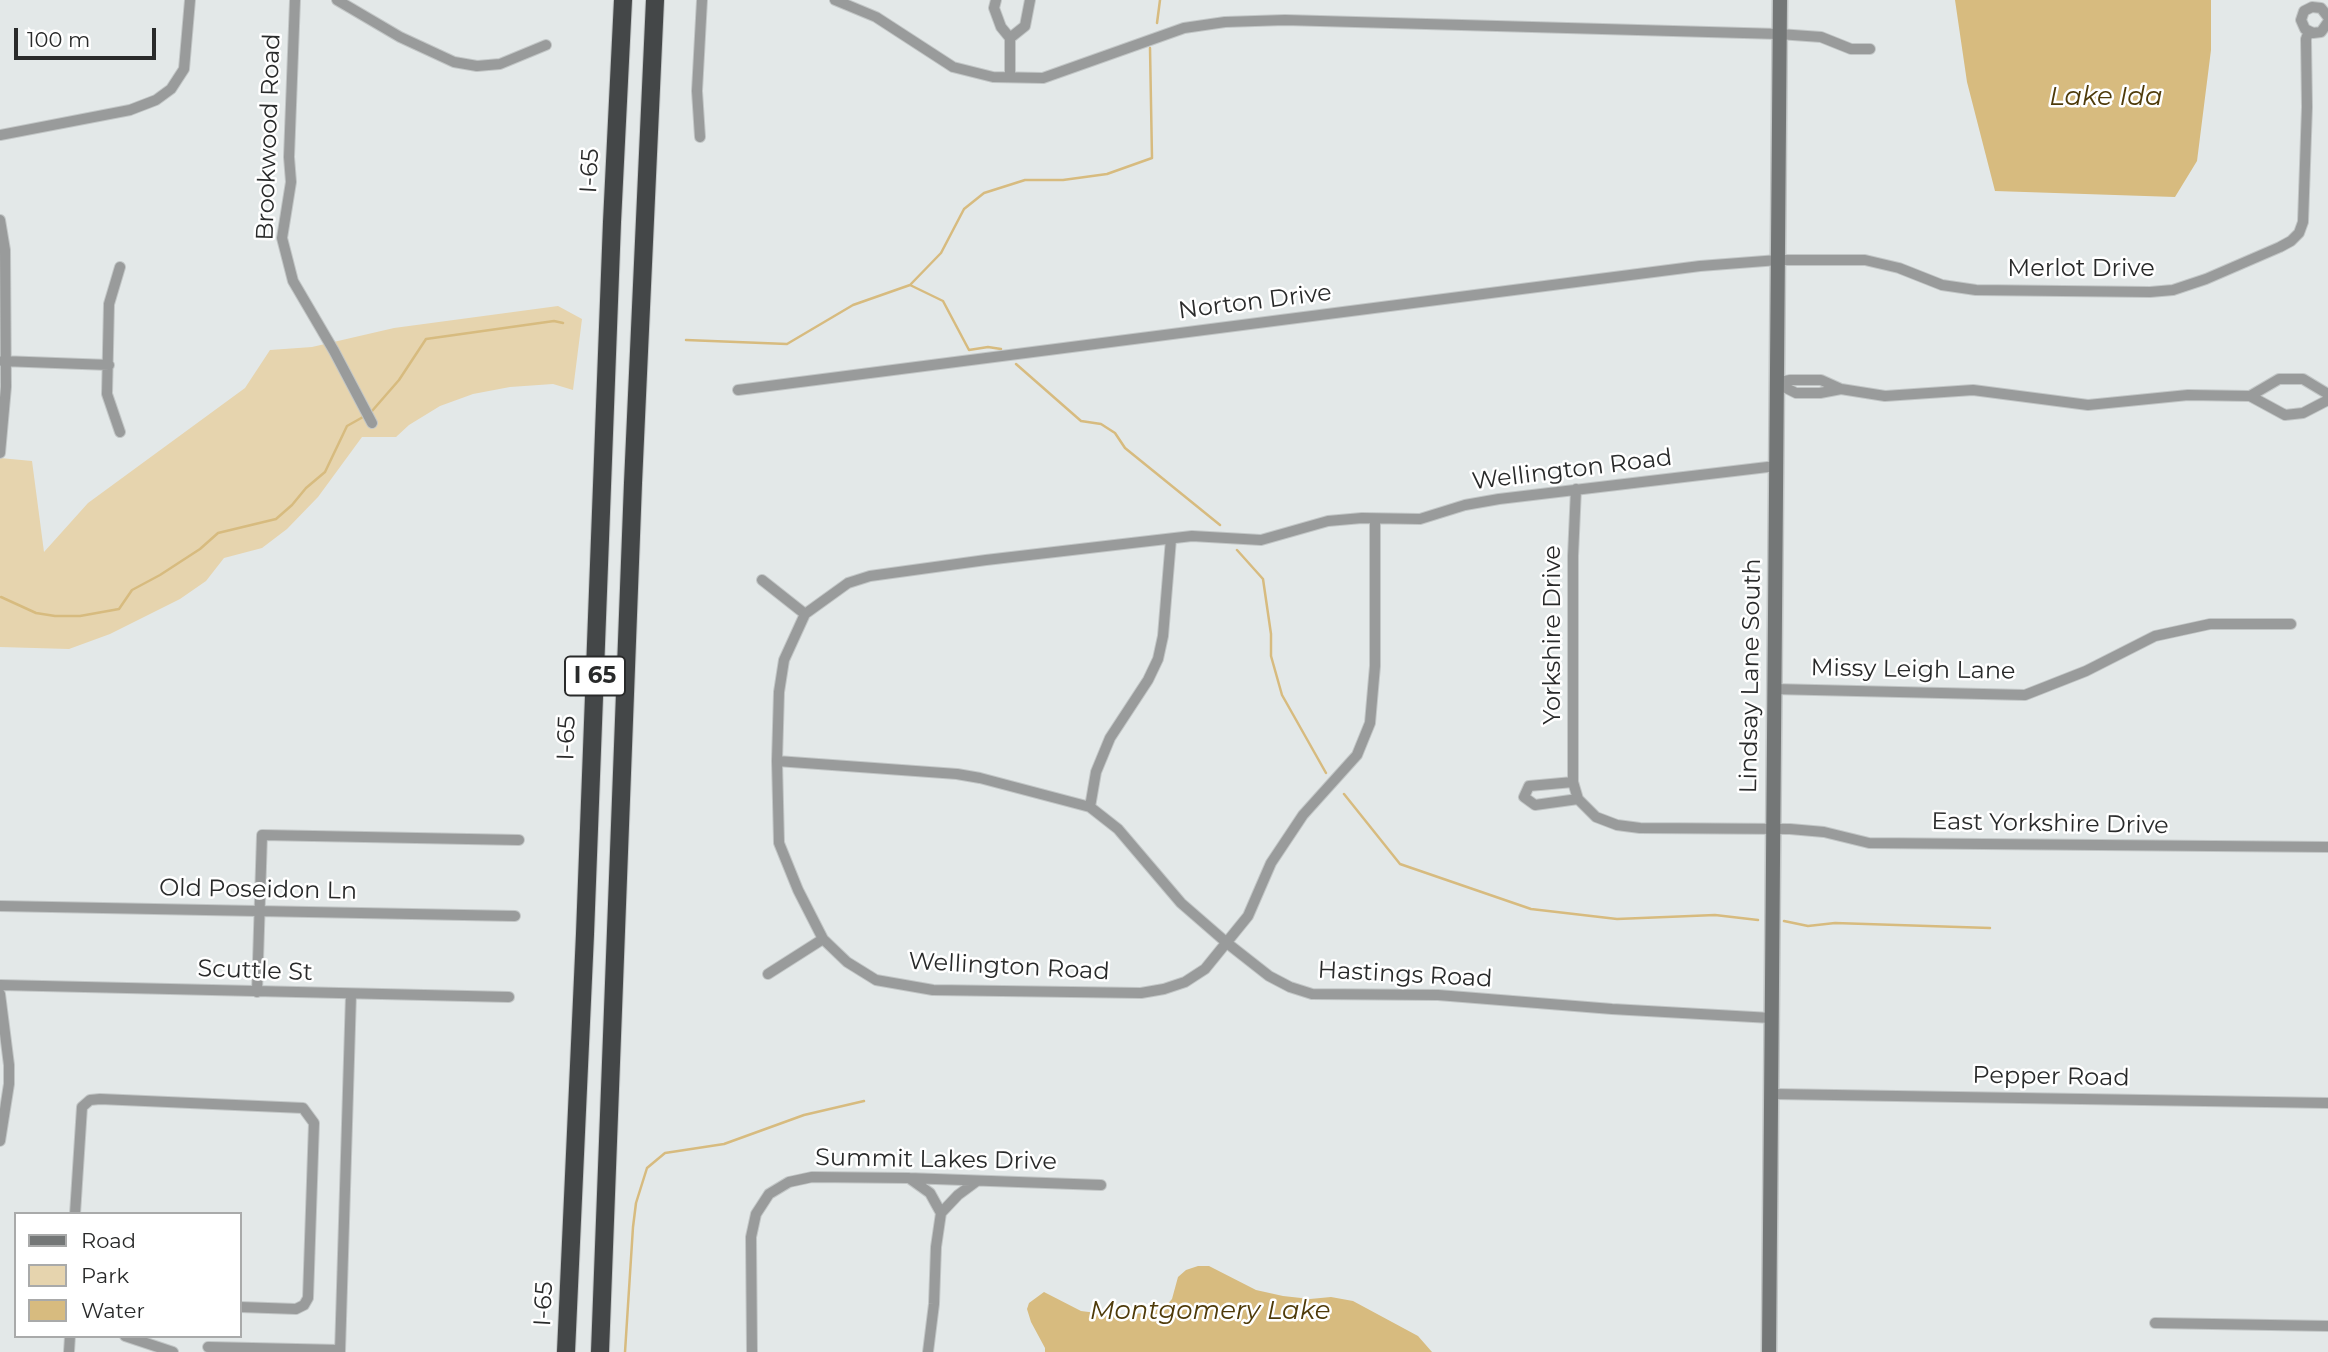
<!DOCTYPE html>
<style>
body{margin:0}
#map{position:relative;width:2328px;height:1352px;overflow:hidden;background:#e3e8e8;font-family:Montserrat,sans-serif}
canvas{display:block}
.legend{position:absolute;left:14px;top:1212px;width:228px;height:126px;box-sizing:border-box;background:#fff;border:2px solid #a9aaaa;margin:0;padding:9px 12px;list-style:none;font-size:21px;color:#292a2a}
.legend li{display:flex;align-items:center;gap:14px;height:35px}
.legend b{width:35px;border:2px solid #a9aaaa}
.scale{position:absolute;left:14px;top:28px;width:142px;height:32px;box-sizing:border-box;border:4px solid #292a2a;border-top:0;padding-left:9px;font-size:21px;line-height:24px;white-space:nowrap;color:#292a2a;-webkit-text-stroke:5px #fff;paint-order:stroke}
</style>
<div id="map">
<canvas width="2328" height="1352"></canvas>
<ul class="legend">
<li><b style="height:9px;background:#747777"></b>Road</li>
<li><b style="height:19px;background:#e6d4ae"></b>Park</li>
<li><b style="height:19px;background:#d7bb7f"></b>Water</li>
</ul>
<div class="scale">100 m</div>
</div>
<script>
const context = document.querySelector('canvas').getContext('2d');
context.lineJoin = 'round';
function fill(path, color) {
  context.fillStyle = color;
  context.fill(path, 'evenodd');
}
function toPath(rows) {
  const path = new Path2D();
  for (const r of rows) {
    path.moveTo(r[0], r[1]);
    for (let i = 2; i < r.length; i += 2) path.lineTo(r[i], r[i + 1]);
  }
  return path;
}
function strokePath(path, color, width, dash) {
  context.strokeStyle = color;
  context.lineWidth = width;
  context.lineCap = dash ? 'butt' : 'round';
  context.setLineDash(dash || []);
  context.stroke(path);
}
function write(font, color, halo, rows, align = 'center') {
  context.font = font + ' Montserrat,sans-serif';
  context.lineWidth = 5;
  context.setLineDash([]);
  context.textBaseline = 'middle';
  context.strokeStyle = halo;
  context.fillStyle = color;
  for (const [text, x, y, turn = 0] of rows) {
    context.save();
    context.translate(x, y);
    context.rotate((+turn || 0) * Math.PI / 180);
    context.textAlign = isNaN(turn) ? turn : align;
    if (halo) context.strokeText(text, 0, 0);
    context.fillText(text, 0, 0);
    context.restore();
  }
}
fill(toPath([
 [558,306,582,319,573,390,553,384,510,387,473,394,440,406,409,425,396,437,362,437,318,497,287,529,262,548,224,558,206,581,180,599,110,634,69,649,0,647,0,458,32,461,44,552,88,503,245,388,270,350,312,347,394,328]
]), '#e6d4ae');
fill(toPath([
 [1955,0,2211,0,2211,50,2197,161,2175,197,1995,191,1967,82],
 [1198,1266,1209,1266,1256,1290,1283,1296,1310,1299,1331,1297,1353,1301,1418,1336,1432,1352,1045,1352,1045,1348,1031,1322,1027,1309,1029,1303,1044,1292,1081,1311,1112,1315,1147,1313,1165,1307,1172,1299,1178,1277,1186,1270]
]), '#d7bb7f');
strokePath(toPath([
 [1157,23,1160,0],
 [910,285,943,301,969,350,988,347,1001,349],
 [686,340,787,344,853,305,910,285,941,253,964,209,984,193,1025,180,1063,180,1107,174,1152,158,1150,48],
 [1016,364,1081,421,1101,424,1115,433,1125,448,1220,525],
 [372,411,399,380,426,339,554,321,563,323],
 [1237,550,1263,579,1271,634,1271,656,1282,695,1326,773],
 [1,597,36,613,55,616,80,616,119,609,132,590,160,575,200,549,218,533,276,519,292,505,306,488,325,472,347,426,363,417],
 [1344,794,1400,864,1531,909,1617,919,1715,915,1758,920],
 [1784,921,1808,926,1835,923,1990,928],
 [625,1352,633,1227,636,1203,647,1168,665,1153,724,1144,804,1115,864,1101]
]), '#d7bb7f', 2.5);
const street = toPath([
 [295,0,289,157,291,182,282,238,293,281,334,351,372,423],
 [337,0,400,37,454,62,477,66,500,64,546,45],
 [835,0,876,17,953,67,993,77,1043,78,1184,28,1225,22,1285,20,1779,34,1821,37,1851,49,1870,49],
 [996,0,994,8,1001,27,1010,38,1010,77],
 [2328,17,2321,8,2312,7,2304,11,2301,20,2305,29,2313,33,2321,32,2328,22],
 [1010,38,1025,26,1030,0],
 [0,135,130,110,156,100,171,89,184,69,190,0],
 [700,137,697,91,702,0],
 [0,220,5,250,6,387,0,453],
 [120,267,109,304,107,394,120,432],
 [2,361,109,365],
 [1776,383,1790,380,1821,380,1841,389,1885,396,1973,390,2088,405,2188,395,2250,396,2285,415,2303,413,2328,400],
 [1776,383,1796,393,1820,393,1841,389],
 [738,390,1700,266,1778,260,1865,260,1899,268,1942,285,1976,290,2150,292,2173,290,2206,279,2280,247,2291,241,2299,233,2303,222,2307,107,2306,39,2309,31],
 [2250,396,2279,379,2303,379,2328,394],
 [1576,489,1573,556,1573,782,1578,799,1596,817,1617,825,1640,828,1790,829,1824,832,1869,843,2328,847],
 [1375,520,1375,666,1370,723,1357,755,1303,815,1271,863,1248,916,1205,969,1185,982,1164,989,1141,993,933,990,876,980,847,962,823,939,798,890,779,843,777,761,779,692,784,660,805,614,848,583,870,576,986,560,1192,536,1261,540,1328,521,1362,518,1420,519,1465,505,1499,499,1776,466],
 [762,580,805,614],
 [1773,689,2025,695,2086,671,2155,636,2210,624,2291,624],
 [777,761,957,774,980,778,1090,807,1118,829,1181,903,1227,943,1269,976,1290,987,1312,994,1438,995,1612,1009,1771,1018],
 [1573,782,1529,786,1524,797,1535,805,1578,799],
 [1090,807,1096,772,1110,738,1148,680,1158,659,1163,636,1171,539],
 [0,906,515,916],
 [768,974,823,939],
 [0,985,509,997],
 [257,992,262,835,519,840],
 [0,994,9,1065,9,1084,0,1141],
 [1773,1094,2328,1103],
 [909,1178,930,1193,941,1213],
 [75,1214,82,1107,90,1100,100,1099,303,1108,314,1123,308,1298,304,1305,296,1309,240,1307],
 [2155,1323,2328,1326],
 [125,1336,173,1352],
 [208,1347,340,1350],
 [69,1352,70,1336],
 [340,1352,351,994],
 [752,1352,751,1237,756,1214,769,1194,789,1182,812,1177,908,1178,1101,1185],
 [928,1352,934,1304,936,1247,941,1213,958,1195,977,1181]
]);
const secondary = toPath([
 [1769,1352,1780,0]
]);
const highway = toPath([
 [566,1352,585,934,612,222,623,0],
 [600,1352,633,483,655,0]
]);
strokePath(street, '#c2c6c6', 12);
strokePath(secondary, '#c2c6c6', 17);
strokePath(highway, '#c2c6c6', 20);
strokePath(street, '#999b9b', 10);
strokePath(secondary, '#747777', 14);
strokePath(highway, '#444748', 18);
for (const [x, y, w] of [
 [595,676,60]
]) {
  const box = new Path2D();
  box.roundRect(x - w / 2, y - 19.5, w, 39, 5);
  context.fillStyle = '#fff';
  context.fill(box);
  strokePath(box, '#292a2a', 2);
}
write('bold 23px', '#292a2a', null, [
 ["I 65",595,676]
]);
write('24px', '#292a2a', '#fff', [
 ["Brookwood Road",269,137,-88],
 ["I-65",590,171,-87],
 ["Merlot Drive",2081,269],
 ["Norton Drive",1255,302,-7],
 ["Wellington Road",1572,470,-7],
 ["Yorkshire Drive",1553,635,-90],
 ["Missy Leigh Lane",1913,670,1],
 ["Lindsay Lane South",1751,676,-89],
 ["I-65",567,738,-88],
 ["East Yorkshire Drive",2050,824,1],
 ["Old Poseidon Ln",258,890,1],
 ["Wellington Road",1009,967,3],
 ["Scuttle St",255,971,2],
 ["Hastings Road",1405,975,3],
 ["Pepper Road",2051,1077,1],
 ["Summit Lakes Drive",936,1160,1],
 ["I-65",544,1304,-87]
]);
write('italic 26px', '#4e3a09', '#fff', [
 ["Lake Ida",2106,97],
 ["Montgomery Lake",1210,1311]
]);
</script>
